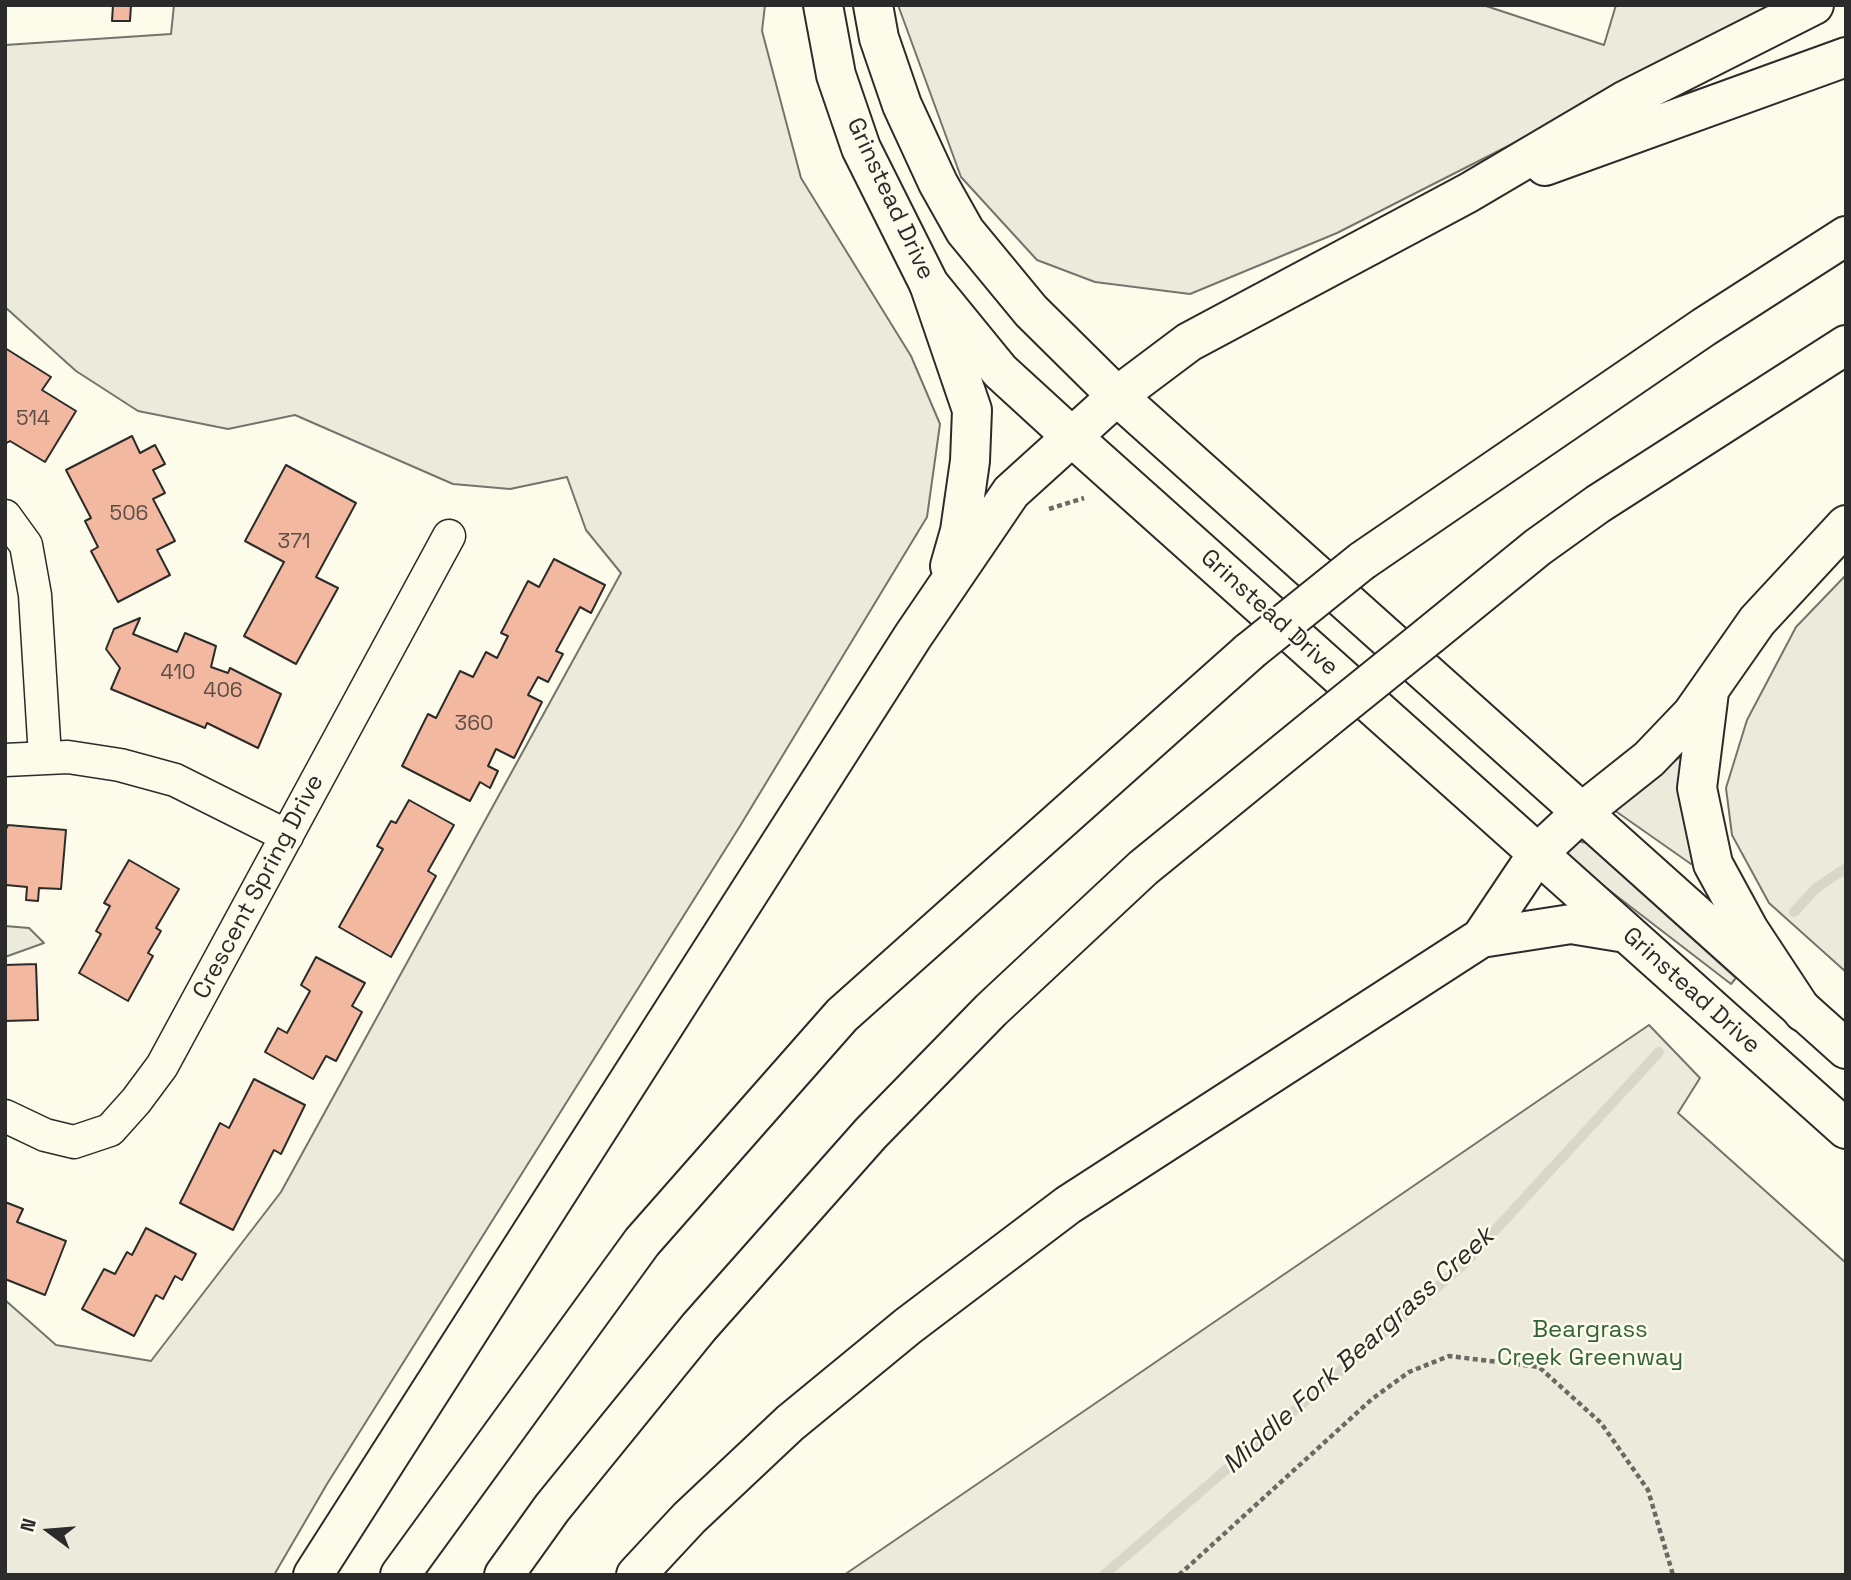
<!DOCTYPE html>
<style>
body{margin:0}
#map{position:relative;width:1851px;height:1580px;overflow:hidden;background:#fdfbea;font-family:"Space Grotesk",sans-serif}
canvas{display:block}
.frame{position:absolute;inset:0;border:7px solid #2b2b2b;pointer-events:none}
.north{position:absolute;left:14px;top:1496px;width:70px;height:70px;-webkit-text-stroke:5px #fdfbea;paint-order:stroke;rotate:286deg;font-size:19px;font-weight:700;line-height:28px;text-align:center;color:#2b2b2b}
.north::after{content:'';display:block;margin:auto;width:24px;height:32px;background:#2b2b2b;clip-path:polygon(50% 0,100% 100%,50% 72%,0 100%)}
</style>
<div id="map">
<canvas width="1851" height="1580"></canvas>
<div class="frame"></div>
<div class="north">N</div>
</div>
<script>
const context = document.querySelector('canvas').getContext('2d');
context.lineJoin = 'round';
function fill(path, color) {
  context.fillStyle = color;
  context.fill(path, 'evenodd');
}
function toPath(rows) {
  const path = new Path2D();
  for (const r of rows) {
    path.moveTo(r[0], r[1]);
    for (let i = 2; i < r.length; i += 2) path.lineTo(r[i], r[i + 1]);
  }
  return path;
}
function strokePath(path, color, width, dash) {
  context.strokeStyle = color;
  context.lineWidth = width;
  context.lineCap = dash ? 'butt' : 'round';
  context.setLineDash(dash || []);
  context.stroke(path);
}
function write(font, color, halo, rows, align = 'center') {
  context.font = font + ' "Space Grotesk",sans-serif';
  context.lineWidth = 5;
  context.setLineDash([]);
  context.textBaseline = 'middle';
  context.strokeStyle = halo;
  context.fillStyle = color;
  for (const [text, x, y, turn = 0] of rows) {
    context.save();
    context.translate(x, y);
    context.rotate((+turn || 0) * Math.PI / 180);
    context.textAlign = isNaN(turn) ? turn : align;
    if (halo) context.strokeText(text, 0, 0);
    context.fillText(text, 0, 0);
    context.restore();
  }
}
const green = toPath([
 [174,5,765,5,762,31,801,178,911,356,940,424,927,517,740,826,327,1484,274,1575,5,1575,5,1300,56,1345,151,1361,281,1192,621,573,586,530,567,477,510,489,453,484,295,415,228,429,138,411,76,371,5,307,5,45,171,34,174,5],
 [898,5,1483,5,1604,45,1616,5,1778,5,1648,75,1337,233,1190,294,1095,282,1037,260,961,177,898,5],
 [1846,575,1846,972,1769,903,1732,835,1726,788,1747,720,1796,627,1846,575],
 [1681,756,1695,864,1691,864,1614,810,1681,756],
 [1573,840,1586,843,1736,978,1731,984,1566,857,1567,845,1573,840],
 [5,926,29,928,44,943,5,957,5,926],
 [1649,1025,1700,1078,1678,1113,1846,1263,1846,1575,844,1575,1649,1025]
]);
fill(green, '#ecebdb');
strokePath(green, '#74746e', 2);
strokePath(toPath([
 [1794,912,1816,888,1846,868],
 [1104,1575,1464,1264,1659,1052]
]), '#d8d7c9', 10);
const building = toPath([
 [113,5,131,5,130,21,112,21,113,5],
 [5,348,51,377,42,390,76,411,45,462,10,441,5,444,5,348],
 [132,436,140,453,155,445,165,464,153,470,165,493,153,499,175,541,157,550,170,575,118,602,91,551,98,547,85,521,91,518,66,470,132,436],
 [286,465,356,503,316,577,338,588,296,664,244,636,284,562,245,541,286,465],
 [554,559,605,585,591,613,580,607,556,651,563,654,548,682,538,677,528,695,542,702,514,758,496,749,488,766,498,771,490,788,480,782,470,801,402,766,428,714,436,718,460,671,473,677,486,652,497,658,508,636,501,633,528,581,539,587,554,559],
 [140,618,133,634,177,652,185,633,216,646,211,667,228,673,230,668,281,694,258,748,207,723,205,728,111,689,120,668,106,649,114,629,140,618],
 [409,800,454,825,428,871,436,876,391,957,339,927,383,849,377,846,391,821,396,823,409,800],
 [8,825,66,830,61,889,39,888,38,901,26,900,27,887,6,885,5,897,5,831,8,825],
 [129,860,179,889,156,928,161,931,148,953,153,956,128,1001,79,973,101,934,96,931,110,906,104,903,129,860],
 [316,957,365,983,352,1006,362,1012,336,1061,326,1056,313,1079,265,1052,278,1028,287,1033,310,991,301,985,316,957],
 [36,964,38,1020,5,1021,5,965,36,964],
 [254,1079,305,1105,281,1154,274,1150,233,1230,180,1203,220,1123,229,1128,254,1079],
 [5,1202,23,1209,17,1222,66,1241,45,1295,5,1279,5,1202],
 [146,1228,196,1254,182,1280,175,1276,163,1299,156,1295,134,1336,82,1309,104,1269,115,1274,127,1252,132,1255,146,1228]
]);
fill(building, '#f2b8a0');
strokePath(building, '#2b2b2b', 2);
const minor = toPath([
 [5,516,26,545,35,595,45,757],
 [5,760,68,757,120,765,175,780,287,836],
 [5,1116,45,1135,74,1142,110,1130,136,1101,162,1066,449,536]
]);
const tertiary = toPath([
 [823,5,836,75,861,148,929,284,1000,371,1071,436],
 [873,5,879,38,902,105,938,183,965,231,1031,311,1117,396]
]);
const primary = toPath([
 [1117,396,1846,1049],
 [1071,436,1846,1129]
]);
const motorway = toPath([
 [1545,166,1846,57],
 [929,284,972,410,970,461,960,531,950,566],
 [1362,561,1704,327,1846,236],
 [1430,635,1538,547,1598,504,1846,345],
 [1709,692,1697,788,1713,864,1749,930,1803,1012],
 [1481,938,1571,924,1626,933],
 [313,1575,913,636,1011,492,1117,396,1189,342,1468,193,1624,101,1814,5],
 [400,1575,642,1242,842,1015,1250,651],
 [504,1575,552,1508,699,1327,871,1133,991,1010,1143,868,1322,722],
 [636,1575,689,1518,790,1423,908,1326,1068,1205,1481,938,1538,853,1581,813,1649,759,1692,714,1757,621,1846,525]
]);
strokePath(minor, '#2b2b2b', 35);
strokePath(tertiary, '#2b2b2b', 42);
strokePath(primary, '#2b2b2b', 42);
strokePath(motorway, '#2b2b2b', 42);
strokePath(toPath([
 [1049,509,1084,498],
 [1179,1575,1372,1399,1409,1372,1449,1356,1539,1367,1601,1423,1648,1490,1673,1575]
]), '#6a6964', 4.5, [5, 3.5]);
strokePath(minor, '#fdfbea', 32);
strokePath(tertiary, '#fdfbea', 38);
strokePath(primary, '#fdfbea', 38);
strokePath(motorway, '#fdfbea', 38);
const motorwayBridge = toPath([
 [1250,651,1362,561],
 [1322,722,1430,635]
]);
strokePath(motorwayBridge, '#2b2b2b', 42, []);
strokePath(motorwayBridge, '#fdfbea', 38);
write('21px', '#5d4e48', null, [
 ["514",33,419],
 ["506",129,514],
 ["371",294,542],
 ["410",178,673],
 ["406",223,691],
 ["360",474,724]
]);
write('24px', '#2b2b2b', '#fdfbea', [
 ["Grinstead Drive",890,199,65],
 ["Grinstead Drive",1269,613,42],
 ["Crescent Spring Drive",259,887,-62],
 ["Grinstead Drive",1691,991,42]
]);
write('24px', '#34623c', '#fdfbea', [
 ["Beargrass",1590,1330],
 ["Creek Greenway",1590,1358]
]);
write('italic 26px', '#2b2b2b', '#fdfbea', [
 ["Middle Fork Beargrass Creek",1359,1351,-42]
]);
</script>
